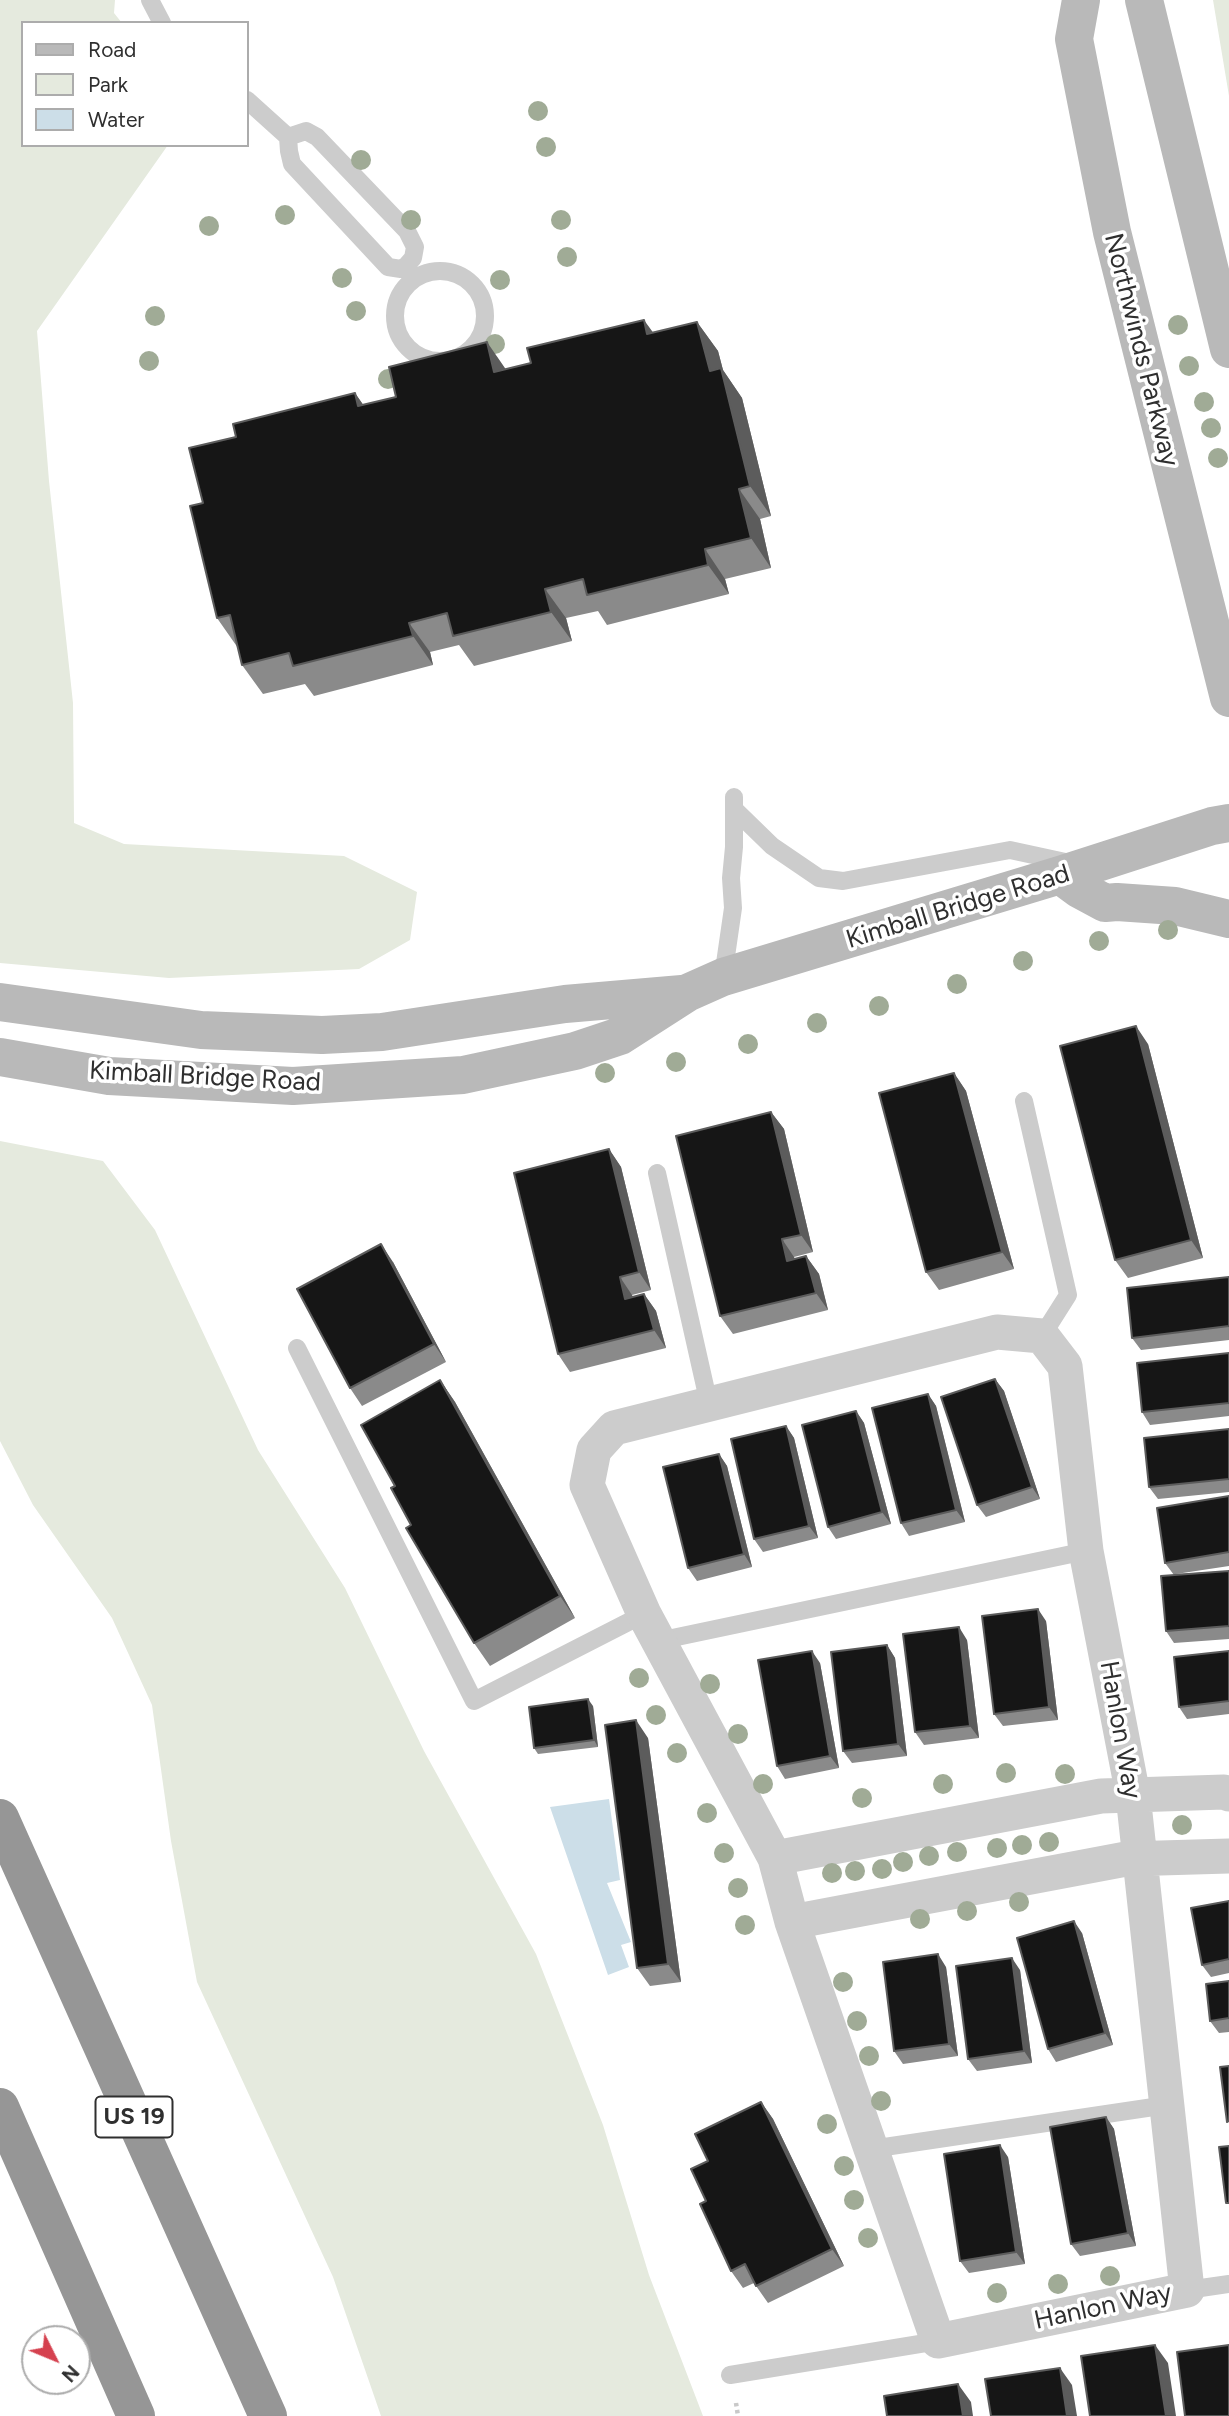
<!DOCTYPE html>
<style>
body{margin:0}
#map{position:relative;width:1229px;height:2416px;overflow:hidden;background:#fff;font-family:Figtree,sans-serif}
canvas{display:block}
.legend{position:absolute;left:21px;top:21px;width:228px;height:126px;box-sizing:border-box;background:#fff;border:2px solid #acacac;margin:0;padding:9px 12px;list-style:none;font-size:21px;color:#2f2f2f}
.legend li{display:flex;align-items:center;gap:14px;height:35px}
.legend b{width:35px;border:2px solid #acacac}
.north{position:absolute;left:21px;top:2325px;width:70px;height:70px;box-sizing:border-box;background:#fff;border:2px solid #acacac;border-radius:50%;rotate:133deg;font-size:19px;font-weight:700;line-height:28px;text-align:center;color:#2f2f2f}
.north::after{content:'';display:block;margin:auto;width:24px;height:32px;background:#d5414f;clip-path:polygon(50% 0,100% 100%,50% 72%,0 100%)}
</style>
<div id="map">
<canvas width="1229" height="2416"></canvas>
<ul class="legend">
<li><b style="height:9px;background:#b9b9b9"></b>Road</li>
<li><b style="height:19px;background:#e5eade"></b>Park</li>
<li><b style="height:19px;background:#ccdee8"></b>Water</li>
</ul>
<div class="north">N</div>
</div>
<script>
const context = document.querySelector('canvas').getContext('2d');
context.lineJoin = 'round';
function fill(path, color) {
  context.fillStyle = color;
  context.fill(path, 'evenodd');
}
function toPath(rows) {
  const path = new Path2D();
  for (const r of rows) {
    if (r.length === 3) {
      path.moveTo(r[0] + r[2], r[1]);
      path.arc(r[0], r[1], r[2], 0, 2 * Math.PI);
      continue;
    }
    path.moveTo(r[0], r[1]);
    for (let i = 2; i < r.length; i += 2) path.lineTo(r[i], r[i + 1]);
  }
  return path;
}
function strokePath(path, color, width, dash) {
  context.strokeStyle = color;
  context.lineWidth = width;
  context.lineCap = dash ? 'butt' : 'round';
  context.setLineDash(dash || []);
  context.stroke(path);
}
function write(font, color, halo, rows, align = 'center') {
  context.font = font + ' Figtree,sans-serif';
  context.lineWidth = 7;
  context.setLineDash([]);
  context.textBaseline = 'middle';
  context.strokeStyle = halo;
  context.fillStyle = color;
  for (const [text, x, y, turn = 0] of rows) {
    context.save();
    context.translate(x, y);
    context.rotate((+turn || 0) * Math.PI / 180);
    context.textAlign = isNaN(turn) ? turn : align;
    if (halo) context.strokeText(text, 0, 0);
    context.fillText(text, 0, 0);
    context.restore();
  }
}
fill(toPath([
 [0,0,115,0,114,13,122,23,23,23,23,145,168,145,37,331,49,481,73,703,74,823,124,844,344,856,417,892,410,940,359,969,169,978,0,963],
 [1213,0,1229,0,1229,96],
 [0,1141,103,1161,155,1230,258,1450,345,1588,424,1751,536,1954,603,2125,649,2275,703,2416,381,2416,333,2277,197,1982,171,1841,152,1705,112,1618,33,1505,0,1441]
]), '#e5eade');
fill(toPath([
 [609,1799,620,1880,607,1883,631,1942,621,1945,629,1967,608,1975,550,1807]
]), '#ccdee8');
strokePath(toPath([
 [736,2403,738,2416]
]), '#c9c9c9', 4.5, [3.5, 3.5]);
strokePath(toPath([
 [150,0,162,23],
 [247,100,288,137,289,151,292,164,388,267,401,269,406,266,413,258,415,247,407,231,317,137,306,131,288,137],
 [440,316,45],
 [735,810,772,846,819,878,843,881,1010,850,1070,863],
 [723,977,733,908,731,878,734,847,734,797],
 [1024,1101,1068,1295,1042,1336],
 [657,1173,709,1404],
 [297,1348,474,1701,644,1614],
 [658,1641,1086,1551],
 [871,2149,1167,2105],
 [1187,2290,1229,2284],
 [730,2375,938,2341]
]), '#ccc', 18);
strokePath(toPath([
 [997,1332,1042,1336,1065,1366,1086,1551,1133,1795,1187,2290,938,2341,792,1922,775,1858,644,1614,587,1485,594,1450,614,1428,997,1332],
 [775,1858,1101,1796,1224,1792,1229,1794],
 [792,1922,1126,1859,1229,1856]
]), '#ccc', 35);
strokePath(toPath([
 [1081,0,1074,39,1112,232,1229,698],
 [1144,0,1229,349],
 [1060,875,1079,889,1105,903,1117,902,1175,906,1229,919],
 [0,1002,201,1030,322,1035,382,1032,565,1004,682,994],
 [0,1057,109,1076,293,1086,463,1075,575,1051,620,1036,687,993,723,977,1060,875,1212,826,1229,823]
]), '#b9b9b9', 38);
strokePath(toPath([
 [0,1818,268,2416],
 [0,2107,136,2416]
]), '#969696', 38);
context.fillStyle = '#a0ab96';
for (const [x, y] of [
 [538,111],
 [546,147],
 [361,160],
 [285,215],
 [411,220],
 [561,220],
 [209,226],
 [567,257],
 [342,278],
 [500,280],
 [356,311],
 [155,316],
 [1178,325],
 [495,344],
 [149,361],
 [1189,366],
 [388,379],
 [1204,402],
 [1211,428],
 [1218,458],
 [1168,930],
 [1099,941],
 [1023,961],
 [957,984],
 [879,1006],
 [817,1023],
 [748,1044],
 [676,1062],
 [605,1073],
 [639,1678],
 [710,1684],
 [656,1715],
 [738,1734],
 [677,1753],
 [1006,1773],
 [1065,1774],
 [763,1784],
 [943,1784],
 [862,1798],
 [707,1813],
 [1182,1825],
 [1049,1842],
 [1022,1845],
 [997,1848],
 [957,1852],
 [724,1853],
 [929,1856],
 [903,1862],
 [882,1869],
 [855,1871],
 [832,1873],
 [738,1888],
 [1019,1902],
 [967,1911],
 [920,1919],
 [745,1925],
 [843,1982],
 [857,2021],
 [869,2056],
 [881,2101],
 [827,2124],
 [844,2166],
 [854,2200],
 [868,2238],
 [1110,2276],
 [1058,2284],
 [997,2293]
]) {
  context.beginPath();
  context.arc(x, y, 10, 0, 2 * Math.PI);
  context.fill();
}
fill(toPath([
 [697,322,718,351,723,370,742,398,771,516,760,519,771,568,725,579,729,594,607,625,598,611,566,618,572,641,474,666,459,645,430,652,433,665,314,696,305,684,263,694,242,665,238,648,217,618,203,503,236,437,355,393,363,405],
 [1148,1044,1203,1258,1128,1278,1115,1260],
 [954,1073,966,1091,1014,1269,939,1290,926,1272],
 [771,1112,784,1129,813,1252,794,1257,795,1259,806,1256,819,1274,828,1310,733,1334,720,1316],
 [609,1149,621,1167,651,1290,632,1295,633,1297,644,1294,656,1311,666,1348,570,1372,558,1354],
 [393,1262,446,1362,362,1406,350,1388],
 [1229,1277,1229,1340,1141,1350,1132,1338],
 [1229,1353,1229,1416,1150,1425,1142,1412],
 [995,1379,1004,1391,1040,1499,986,1517,977,1505],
 [440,1380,455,1402,575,1618,490,1666,474,1643,395,1486],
 [928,1394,936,1406,965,1522,909,1536,901,1523],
 [856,1411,864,1423,891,1524,836,1539,828,1527],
 [786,1426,794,1438,818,1538,763,1552,754,1539],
 [1229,1429,1229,1492,1158,1499,1149,1487],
 [719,1454,727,1466,752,1567,697,1581,688,1568],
 [1229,1496,1229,1566,1176,1574,1229,1571,1229,1639,1174,1643,1166,1631,1174,1575,1165,1563],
 [1046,1621,1058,1720,1003,1726,994,1714],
 [967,1640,979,1738,924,1745,915,1732],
 [887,1645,895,1658,907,1756,852,1763,843,1751],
 [1229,1651,1229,1714,1187,1719,1179,1707],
 [820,1663,839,1768,785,1779,777,1766],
 [593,1706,598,1747,538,1754,534,1748],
 [648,1738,681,1982,650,1986,637,1968],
 [1229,1901,1229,1973,1211,1977,1202,1965],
 [1082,1933,1113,2045,1056,2062,1048,2049],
 [946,1967,958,2056,903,2064,894,2051],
 [1020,1970,1032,2063,977,2071,968,2059],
 [1229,1981,1229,2032,1219,2033,1210,2021],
 [761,2102,773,2119,844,2266,768,2303,754,2283,743,2288,731,2271,706,2201,708,2161],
 [1106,2117,1114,2129,1136,2246,1080,2256,1071,2244],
 [1008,2157,1025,2264,969,2273,960,2261]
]), '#8a8a8a');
fill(toPath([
 [644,320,665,349,647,334],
 [697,322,718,351,723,370,742,398,771,516,750,486,710,371],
 [487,342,507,371,494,372],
 [355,393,376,423,358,406],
 [739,489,760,519,771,568,751,538],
 [705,549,725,579,729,594,708,565],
 [545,589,566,618,572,641,551,612],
 [409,623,430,652,433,665,413,636],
 [1136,1026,1148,1044,1203,1258,1191,1240],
 [954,1073,966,1091,1014,1269,1002,1252],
 [771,1112,784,1129,813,1252,801,1235],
 [609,1149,621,1167,651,1290,639,1272],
 [782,1239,794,1257,800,1279,787,1261],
 [381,1244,393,1262,446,1362,434,1344],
 [806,1256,819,1274,828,1310,816,1293],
 [620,1277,632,1295,637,1316,625,1299],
 [644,1294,656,1311,666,1348,654,1330],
 [995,1379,1004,1391,1040,1499,1032,1487],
 [440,1380,455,1402,575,1618,560,1596],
 [928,1394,936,1406,965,1522,956,1510],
 [856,1411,864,1423,891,1524,882,1512],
 [786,1426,794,1438,818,1538,809,1526],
 [719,1454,727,1466,752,1567,744,1554],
 [1038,1609,1046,1621,1058,1720,1049,1707],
 [959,1627,967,1640,979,1738,970,1726],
 [887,1645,895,1658,907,1756,898,1744],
 [812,1651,820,1663,839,1768,830,1756],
 [588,1699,593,1706,598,1747,594,1740],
 [636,1720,648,1738,681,1982,668,1964],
 [1074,1921,1082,1933,1113,2045,1105,2033],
 [938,1954,946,1967,958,2056,949,2044],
 [1012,1958,1020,1970,1032,2063,1024,2051],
 [761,2102,773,2119,844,2266,832,2249],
 [1106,2117,1114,2129,1136,2246,1128,2233],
 [1000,2145,1008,2157,1025,2264,1016,2252],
 [1155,2345,1168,2363,1176,2416,1166,2416],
 [1060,2368,1072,2385,1077,2416,1067,2416],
 [958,2384,971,2402,973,2416,963,2416]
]), '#5c5c5c');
const building = toPath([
 [644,320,647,334,697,322,710,371,721,368,750,486,739,489,751,538,705,549,708,565,587,595,583,579,545,589,551,612,453,636,447,613,409,623,413,636,293,666,289,653,242,665,230,615,217,618,190,506,203,503,189,448,236,437,233,424,355,393,358,406,396,397,389,367,487,342,494,372,531,363,527,348,644,320],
 [1136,1026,1191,1240,1115,1260,1060,1046,1136,1026],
 [954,1073,1002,1252,926,1272,879,1093,954,1073],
 [771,1112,801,1235,782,1239,787,1261,806,1256,816,1293,720,1316,676,1136,771,1112],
 [609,1149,639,1272,620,1277,625,1299,644,1294,654,1330,558,1354,514,1173,609,1149],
 [381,1244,434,1344,350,1388,297,1289,381,1244],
 [1229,1277,1229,1326,1132,1338,1127,1288,1229,1277],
 [1229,1353,1229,1403,1142,1412,1137,1363,1229,1353],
 [995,1379,1032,1487,977,1505,941,1397,995,1379],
 [440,1380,560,1596,474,1643,406,1528,411,1525,391,1488,395,1486,361,1425,440,1380],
 [928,1394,956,1510,901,1523,872,1408,928,1394],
 [856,1411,882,1512,828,1527,802,1425,856,1411],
 [786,1426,809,1526,754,1539,731,1439,786,1426],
 [1229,1429,1229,1479,1149,1487,1144,1438,1229,1429],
 [719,1454,744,1554,688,1568,663,1467,719,1454],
 [1229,1496,1229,1552,1165,1563,1157,1508,1229,1496],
 [1229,1571,1229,1626,1166,1631,1161,1576,1229,1571],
 [1038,1609,1049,1707,994,1714,982,1616,1038,1609],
 [959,1627,970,1726,915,1732,903,1634,959,1627],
 [887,1645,898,1744,843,1751,831,1652,887,1645],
 [812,1651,830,1756,777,1766,758,1660,812,1651],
 [1229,1651,1229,1701,1179,1707,1174,1657,1229,1651],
 [588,1699,594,1740,534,1748,529,1707,588,1699],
 [636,1720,668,1964,637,1968,605,1725,636,1720],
 [1229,1901,1229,1959,1202,1965,1191,1908,1229,1901],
 [1074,1921,1105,2033,1048,2049,1017,1938,1074,1921],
 [938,1954,949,2044,894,2051,883,1962,938,1954],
 [1012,1958,1024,2051,968,2059,956,1966,1012,1958],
 [1229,1981,1229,2018,1210,2021,1206,1984,1229,1981],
 [1229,2066,1229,2121,1227,2122,1220,2067,1229,2066],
 [761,2102,832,2249,756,2286,745,2264,731,2271,700,2204,706,2201,691,2169,708,2161,695,2134,761,2102],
 [1106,2117,1128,2233,1071,2244,1050,2127,1106,2117],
 [1000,2145,1016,2252,960,2261,944,2154,1000,2145],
 [1229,2146,1229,2203,1226,2203,1219,2147,1229,2146],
 [1155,2345,1166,2416,1090,2416,1081,2356,1155,2345],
 [1229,2345,1229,2416,1185,2416,1177,2352,1229,2345],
 [1060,2368,1067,2416,991,2416,985,2379,1060,2368],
 [958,2384,963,2416,887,2416,884,2396,958,2384]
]);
fill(building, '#161616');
strokePath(building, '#5c5c5c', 2);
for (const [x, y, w] of [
 [134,2117,77]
]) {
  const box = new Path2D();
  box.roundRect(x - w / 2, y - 20.5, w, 41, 5);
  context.fillStyle = '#fff';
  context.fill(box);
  strokePath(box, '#2f2f2f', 2);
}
write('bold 24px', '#2f2f2f', null, [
 ["US 19",134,2117]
]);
write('26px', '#2f2f2f', '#fff', [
 ["Northwinds Parkway",1141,350,76],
 ["Kimball Bridge Road",958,907,-17],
 ["Kimball Bridge Road",205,1077,3],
 ["Hanlon Way",1120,1730,80],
 ["Hanlon Way",1103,2307,-12]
]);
</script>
